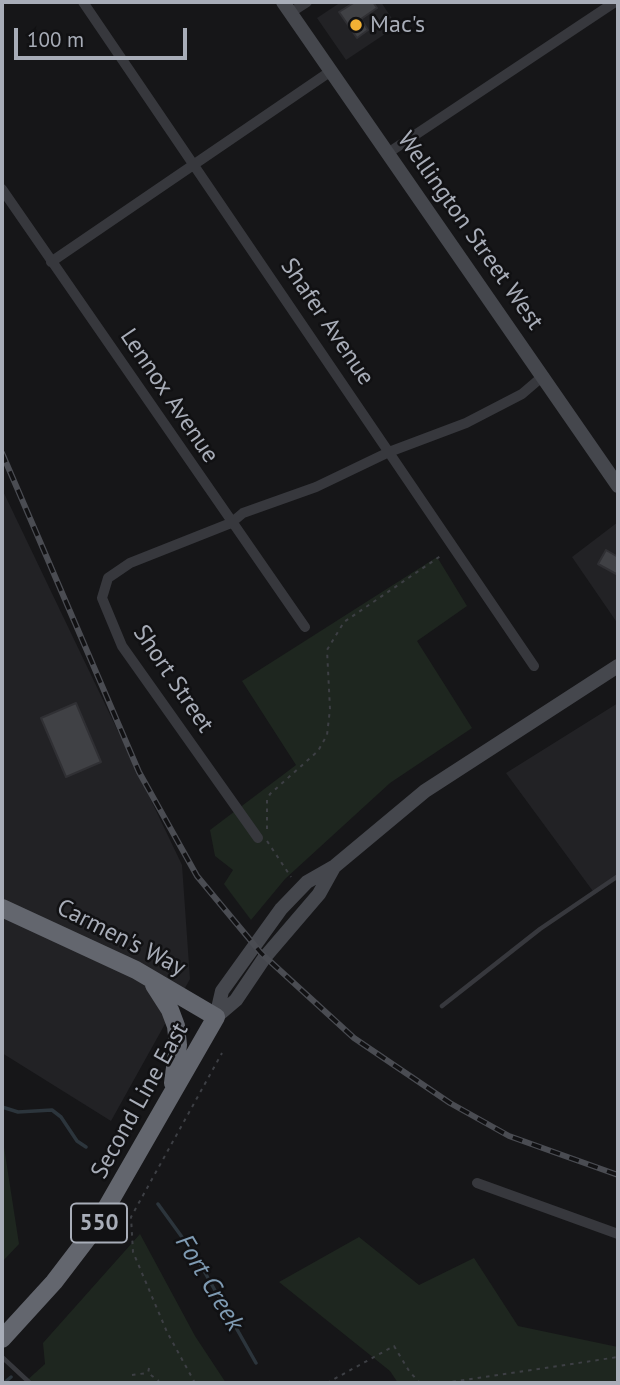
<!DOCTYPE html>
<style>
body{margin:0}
#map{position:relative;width:620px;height:1385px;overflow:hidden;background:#161618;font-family:"PT Sans",sans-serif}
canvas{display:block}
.frame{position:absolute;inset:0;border:4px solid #a8adb8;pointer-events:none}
.scale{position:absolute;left:14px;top:28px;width:173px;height:32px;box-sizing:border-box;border:4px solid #a8adb8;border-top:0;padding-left:9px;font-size:21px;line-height:24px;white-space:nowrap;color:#a8adb8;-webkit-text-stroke:5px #111113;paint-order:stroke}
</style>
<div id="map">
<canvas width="620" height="1385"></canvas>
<div class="frame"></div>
<div class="scale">100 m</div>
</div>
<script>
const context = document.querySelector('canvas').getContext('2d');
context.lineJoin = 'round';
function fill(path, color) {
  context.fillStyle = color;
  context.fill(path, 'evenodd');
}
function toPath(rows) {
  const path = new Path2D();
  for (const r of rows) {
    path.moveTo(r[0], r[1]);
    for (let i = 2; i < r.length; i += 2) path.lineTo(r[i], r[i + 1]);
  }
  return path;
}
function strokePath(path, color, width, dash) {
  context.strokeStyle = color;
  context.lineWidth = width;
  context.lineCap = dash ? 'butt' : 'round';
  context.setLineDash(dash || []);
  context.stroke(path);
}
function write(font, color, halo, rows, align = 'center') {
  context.font = font + ' "PT Sans",sans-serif';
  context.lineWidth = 5;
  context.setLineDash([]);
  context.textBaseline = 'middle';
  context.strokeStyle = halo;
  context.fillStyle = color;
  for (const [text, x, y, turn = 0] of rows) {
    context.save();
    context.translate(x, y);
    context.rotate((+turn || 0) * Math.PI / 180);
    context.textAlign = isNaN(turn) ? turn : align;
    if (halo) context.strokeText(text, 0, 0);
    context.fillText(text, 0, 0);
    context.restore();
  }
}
fill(toPath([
 [341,2,381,2,397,26,346,60,317,18],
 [2,489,182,865,190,979,111,1121,2,1053],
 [618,522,618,624,572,557],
 [618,703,618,879,595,894,506,773]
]), '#222225');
fill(toPath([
 [437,557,467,606,417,641,472,728,390,783,285,879,251,920,224,884,233,870,215,856,210,830,296,765,242,681],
 [2,1134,19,1244,2,1262],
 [140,1234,195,1336,226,1383,24,1383,45,1364,43,1343],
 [359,1237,419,1285,474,1258,518,1326,618,1347,618,1383,398,1383,390,1371,279,1282]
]), '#1e261f');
strokePath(toPath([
 [2,1107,18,1112,52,1110,61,1117,77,1141,86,1147],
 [158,1204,195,1255,256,1363],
 [2,1285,2,1286],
 [4,1383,11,1377]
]), '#2c353c', 3.5);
const building = toPath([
 [355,2,373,2,377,8,361,19,368,30,357,38,339,12,355,2],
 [606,550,618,557,618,575,598,564,606,550],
 [76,703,101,762,66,777,41,718,76,703]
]);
fill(building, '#404145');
strokePath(building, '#303034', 2);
strokePath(toPath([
 [267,829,267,800,270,794,318,751,327,735,330,709,327,650,344,622,442,555],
 [267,841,291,877],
 [149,1368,148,1373,159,1381],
 [132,1375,147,1373],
 [195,1383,167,1332,133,1252,131,1217,222,1053],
 [327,1383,394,1346,409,1371,419,1382,426,1383],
 [444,1383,618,1357]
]), '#3d3f44', 2, [3.5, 5]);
strokePath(toPath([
 [442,1006,540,929,618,876],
 [2,1357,30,1383]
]), '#37383d', 4.5);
strokePath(toPath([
 [83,2,534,666],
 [290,13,307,2],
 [388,153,615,2],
 [2,189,305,627],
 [51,262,331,71],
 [258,838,122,646,102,598,108,578,130,563,231,523,243,513,316,487,389,452,466,423,522,394,543,376],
 [477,1183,618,1234]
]), '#37383d', 10);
strokePath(toPath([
 [283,2,618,486],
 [216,1017,222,991,281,909,307,882,335,866,425,791,618,666],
 [216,1017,236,1000,265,957,319,894,334,867]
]), '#45474d', 14);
strokePath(toPath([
 [2,908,136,970,216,1017,93,1231,54,1282,2,1339],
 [154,985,170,1010,176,1026,178,1045,173,1083]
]), '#63666e', 18);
const rail = toPath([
 [2,453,139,772,197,876,261,953,354,1038,450,1103,509,1136,618,1175]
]);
strokePath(rail, '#4a4c52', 6);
strokePath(rail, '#111113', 3.5, [10]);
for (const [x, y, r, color] of [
 [356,25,7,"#f2b134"]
]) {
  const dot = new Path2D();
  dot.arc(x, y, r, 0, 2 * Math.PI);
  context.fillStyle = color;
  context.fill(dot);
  strokePath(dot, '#111113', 2.5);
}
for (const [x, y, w] of [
 [99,1223,56]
]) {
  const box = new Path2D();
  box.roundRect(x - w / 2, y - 19.5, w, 39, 5);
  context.fillStyle = '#111113';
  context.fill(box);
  strokePath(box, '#a8adb8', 2);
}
write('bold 23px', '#a8adb8', null, [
 ["550",99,1223]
]);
write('24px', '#a8adb8', '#111113', [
 ["Mac's",370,25]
], 'left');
write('24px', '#a8adb8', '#111113', [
 ["Wellington Street West",470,231,55],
 ["Shafer Avenue",327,322,56],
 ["Lennox Avenue",169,396,56],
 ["Short Street",173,679,56],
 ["Carmen's Way",121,938,27],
 ["Second Line East",140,1101,-61]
]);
write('italic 26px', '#7f9bb3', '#111113', [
 ["Fort Creek",209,1283,59]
]);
</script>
